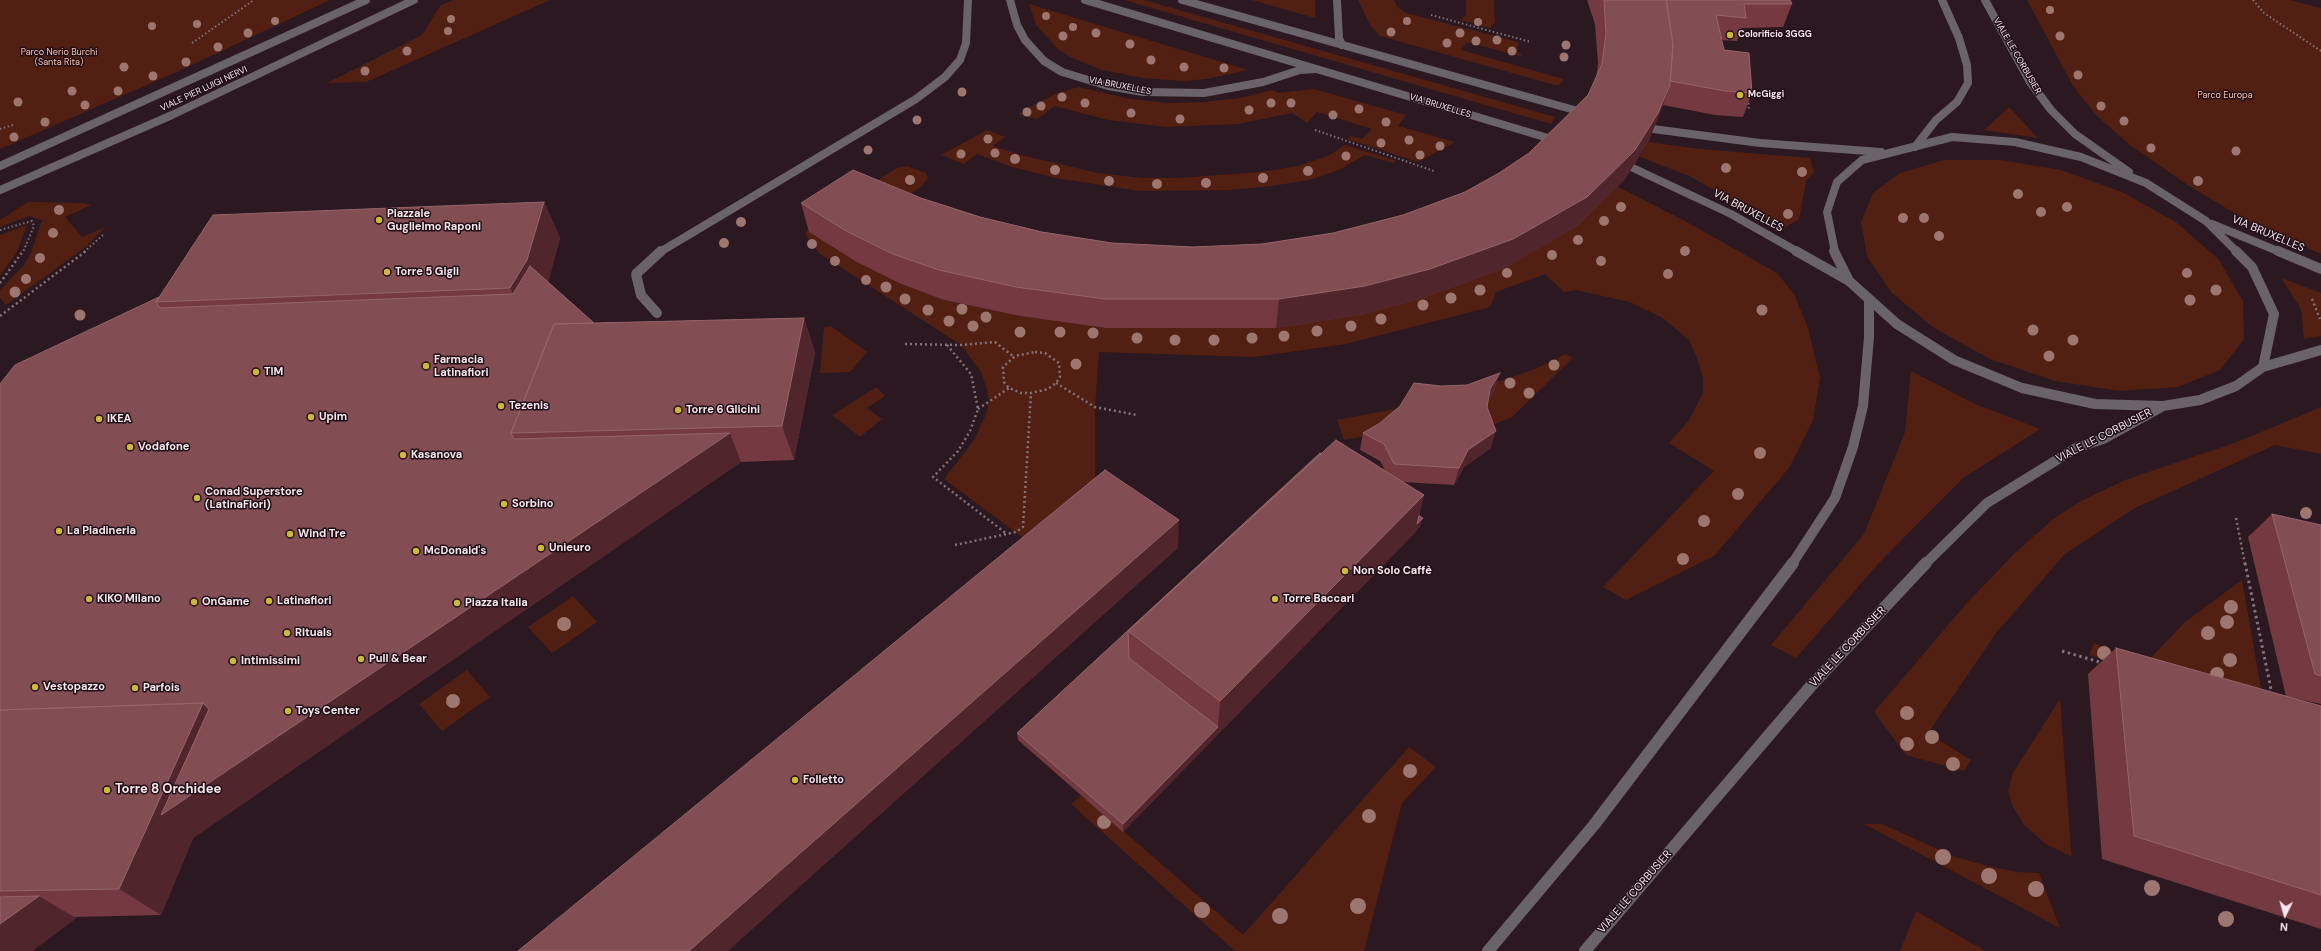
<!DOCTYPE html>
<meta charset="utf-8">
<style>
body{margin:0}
#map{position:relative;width:2321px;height:951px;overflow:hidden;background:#2b1820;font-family:"DM Sans",sans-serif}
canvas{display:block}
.north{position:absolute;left:2265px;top:895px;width:40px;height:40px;-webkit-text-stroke:3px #210f17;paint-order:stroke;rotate:185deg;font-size:11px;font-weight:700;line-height:16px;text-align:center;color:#f5e7ec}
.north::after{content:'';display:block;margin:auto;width:14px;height:18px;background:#f5e7ec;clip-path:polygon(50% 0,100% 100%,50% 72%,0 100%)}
</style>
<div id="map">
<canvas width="2321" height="951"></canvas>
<div class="north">N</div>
</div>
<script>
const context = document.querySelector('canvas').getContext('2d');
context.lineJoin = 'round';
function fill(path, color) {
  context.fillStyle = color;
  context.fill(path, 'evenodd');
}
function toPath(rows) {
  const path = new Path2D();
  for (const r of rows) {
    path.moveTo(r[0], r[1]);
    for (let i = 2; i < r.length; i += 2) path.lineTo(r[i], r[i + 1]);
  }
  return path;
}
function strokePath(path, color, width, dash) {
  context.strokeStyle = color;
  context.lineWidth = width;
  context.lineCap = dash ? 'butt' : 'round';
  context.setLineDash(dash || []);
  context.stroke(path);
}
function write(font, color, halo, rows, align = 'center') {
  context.font = font + ' "DM Sans",sans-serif';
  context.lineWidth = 3;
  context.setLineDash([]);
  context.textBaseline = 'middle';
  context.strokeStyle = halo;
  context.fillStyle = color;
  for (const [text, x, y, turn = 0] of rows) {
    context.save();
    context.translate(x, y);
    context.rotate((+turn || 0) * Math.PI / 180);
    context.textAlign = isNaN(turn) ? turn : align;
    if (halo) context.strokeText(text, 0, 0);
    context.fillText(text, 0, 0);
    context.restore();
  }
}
fill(toPath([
 [0,0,330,0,181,70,0,149],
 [453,0,550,0,366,82,327,83,422,35,440,6],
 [1124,0,1144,0,1555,117,1551,124],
 [1252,0,1315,0,1315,18],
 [1358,0,1394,0,1397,7,1406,13,1518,42,1517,51,1523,57,1467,42,1461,50,1564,79,1558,86,1380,36,1370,25],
 [1466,0,1494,0,1495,22,1490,28,1460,20,1466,15],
 [2027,0,2290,0,2321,8,2321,254,2248,221,2189,186,2130,145,2097,116,2073,86],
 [1029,4,1248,70,1206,79,1184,81,1143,78,1102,70,1070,57,1058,49,1036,25],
 [1078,87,1130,99,1168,103,1204,102,1240,98,1273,90,1278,93,1314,89,1406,115,1398,126,1455,142,1418,162,1347,139,1351,136,1362,139,1372,129,1317,112,1307,123,1292,113,1238,124,1166,127,1109,120,1054,106,1038,119,1018,114,1055,94],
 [2009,107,2038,138,1984,130],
 [987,130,1005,137,993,146,1021,155,1098,173,1143,178,1178,178,1261,172,1298,166,1328,156,1345,145,1397,161,1393,163,1365,155,1339,170,1309,180,1272,186,1228,190,1140,191,1056,178,1009,166,977,154,964,164,941,155],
 [1648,142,1700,149,1810,158,1814,172,1806,181,1799,219,1784,228,1687,175,1640,157],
 [1944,160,2000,160,2061,170,2122,192,2177,223,2219,260,2243,301,2244,339,2220,370,2178,387,2120,391,2055,381,1990,359,1934,328,1891,292,1867,256,1861,222,1873,193,1900,173],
 [907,166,926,173,928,178,922,186,885,211,809,232,855,261,899,283,944,300,1020,316,1106,328,1276,328,1505,268,1577,226,1616,186,1685,221,1777,273,1794,294,1808,328,1820,378,1813,420,1789,468,1714,556,1626,600,1603,587,1714,471,1669,443,1689,420,1703,393,1703,379,1697,358,1689,340,1663,318,1630,302,1576,290,1564,292,1545,274,1496,292,1490,307,1346,344,1254,357,1099,352,1095,407,1095,478,1042,552,944,479,974,440,986,414,989,401,988,393,981,372,961,345,819,253,805,234,812,222,897,168],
 [28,202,82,203,91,205,65,217,82,237,105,227,87,246,6,305,0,298,0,290,24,265,30,255,42,220,29,216,0,227,0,220],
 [27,225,16,254,0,275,0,235],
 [2281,278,2321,293,2321,336,2304,339,2301,309],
 [831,326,867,352,850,372,820,373,824,327],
 [1566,354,1573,358,1512,417,1492,425,1485,407,1483,387,1535,369],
 [1911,371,1973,403,2040,429,1962,479,1879,563,1796,658,1771,645,1864,534,1905,432],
 [877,387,885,396,867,408,882,419,860,437,832,415],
 [1406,407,1386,432,1344,440,1337,420],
 [2321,407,2321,454,2275,445,2135,508,2065,554,1996,633,1928,733,1971,760,1964,771,1906,755,1874,712,1966,604,2015,553,2052,520,2081,501,2125,480,2237,442],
 [2242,580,2264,706,2089,655,2094,643,2144,665,2185,622],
 [573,596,597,622,552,653,528,627],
 [467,670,490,697,442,731,419,704],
 [2060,699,2071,850,2072,857,2046,844,2024,825,2013,807,2008,791,2013,773],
 [1409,747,1436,767,1402,803,1364,951,1235,951,1071,804,1082,795,1243,935],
 [1864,824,1882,824,1955,857,1992,867,2017,872,2039,873,2060,928],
 [1916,911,1985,951,1900,951]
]), '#522012');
strokePath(toPath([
 [2253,0,2264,13,2321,51],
 [1431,15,1531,42],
 [192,43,254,0],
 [1748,99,1749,110],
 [0,129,13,125],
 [1315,130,1434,171],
 [0,230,32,221,34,226,23,252],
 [84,252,104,234]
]), '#84737a', 2, [1.5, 2.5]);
strokePath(toPath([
 [0,283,23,251],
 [2312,299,2320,319],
 [0,316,86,251],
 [905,344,961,345,995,342,1014,357],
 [947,345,971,374,978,409,970,431,958,451,933,477,1007,534],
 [1035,352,1045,353,1059,363,1060,377,1056,383,1048,389,1031,393,1021,393,1009,388,1004,382,1003,367,1015,356,1035,352],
 [1056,383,1095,407,1137,415],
 [978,409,1009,388],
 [2236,518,2245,564],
 [955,545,1016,532,1023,527,1031,393]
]), '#84737a', 2.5, [2, 3]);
strokePath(toPath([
 [2245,563,2272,694],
 [2062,651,2103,663]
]), '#84737a', 3, [2.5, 3.5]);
strokePath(toPath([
 [660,252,916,99,945,77,960,60,966,43,968,0]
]), '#6b636a', 8);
strokePath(toPath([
 [657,313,641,295,636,274,661,251]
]), '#6b636a', 10);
strokePath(toPath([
 [1010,0,1017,25,1025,40,1044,61,1062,72,1108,86,1143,92,1204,93,1263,82,1300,70,1316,69],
 [1337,0,1339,38,1342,45]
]), '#6b636a', 8);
strokePath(toPath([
 [1085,0,1558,141],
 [1182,0,1585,113],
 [1985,0,2030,82,2051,110,2075,134,2129,172],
 [1653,129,1760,143,1881,152],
 [1915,147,1936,120,1957,102,1968,83,1967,65,1959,38,1942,0],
 [0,166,366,0],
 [1633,168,1731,214,1798,252],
 [0,190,172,115,414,0],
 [2212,224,2280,252],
 [1835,252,1827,212,1837,182,1862,160,1952,137,2015,142,2081,157,2146,183,2206,221,2237,252]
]), '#6b636a', 8);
strokePath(toPath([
 [1796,251,1849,281],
 [1834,251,1849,281,1897,324,1954,360,2022,388,2095,404,2163,406,2200,400,2236,386,2263,367,2274,314,2252,267,2236,251],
 [2278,251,2321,269],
 [2263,367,2321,350],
 [1792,564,1835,498,1853,447,1863,406,1869,337,1869,301],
 [1925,564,1987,503,2076,448,2103,439,2163,406]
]), '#6b636a', 10);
strokePath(toPath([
 [1488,951,1594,825,1793,563],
 [1585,951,1810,687,1926,563]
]), '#6b636a', 12);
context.fillStyle = '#9e7670';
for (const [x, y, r] of [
 [2050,10,4],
 [1046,16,4],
 [451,19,4],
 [275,21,4],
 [1407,21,4],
 [1478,22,4],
 [197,24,4],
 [152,26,4],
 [1073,27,4],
 [448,31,4],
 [1391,32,4.5],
 [248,33,4.5],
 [1096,33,4.5],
 [1460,33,4.5],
 [1063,36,4.5],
 [2060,36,4.5],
 [1497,40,4.5],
 [1476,41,4.5],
 [1447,43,4.5],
 [1130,44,4.5],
 [1566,45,4.5],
 [218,47,4.5],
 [407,51,4.5],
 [1512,51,4.5],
 [1564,57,4.5],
 [1151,60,4.5],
 [186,62,4.5],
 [124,67,4.5],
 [1184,67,4.5],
 [1224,68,4.5],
 [365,71,4.5],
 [2078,75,4.5],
 [153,76,4.5],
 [72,91,4.5],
 [118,91,4.5],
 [962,92,4.5],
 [1062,97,4.5],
 [18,102,4.5],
 [1085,103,4.5],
 [1271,103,4.5],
 [1291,103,4.5],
 [85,105,4.5],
 [1041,106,4.5],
 [2101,106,4.5],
 [1359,109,4.5],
 [1249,110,4.5],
 [1027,112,4.5],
 [1131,113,4.5],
 [1333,115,4.5],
 [1180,119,4.5],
 [917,120,4.5],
 [2124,121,4.5],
 [45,122,4.5],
 [1386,122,4.5],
 [14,137,4.5],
 [988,139,4.5],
 [1409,140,4.5],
 [1381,143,4.5],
 [1440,146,4.5],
 [2151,148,4.5],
 [868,150,4.5],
 [2236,151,4.5],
 [995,153,4.5],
 [961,154,4.5],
 [1420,155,4.5],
 [1346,156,4.5],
 [1015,159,5],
 [1726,168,5],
 [1055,170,5],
 [1308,171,5],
 [1802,172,5],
 [1263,178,5],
 [910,180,5],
 [1109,181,5],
 [2198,181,5],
 [1206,183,5],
 [1157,184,5],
 [2018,194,5],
 [1621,207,5],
 [2067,207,5],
 [59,210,5],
 [2041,212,5],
 [1788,214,5],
 [1903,218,5],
 [1924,218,5],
 [1604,221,5],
 [741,222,5],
 [53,233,5],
 [1939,236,5],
 [1578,240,5],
 [724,243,5],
 [812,244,5],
 [1685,251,5],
 [1552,255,5],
 [40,258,5],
 [835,261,5],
 [1601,261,5],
 [1507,273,5],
 [2187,273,5],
 [1668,274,5],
 [26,279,5],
 [866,280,5],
 [886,287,5.5],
 [1480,290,5.5],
 [2216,290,5.5],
 [15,292,5.5],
 [1451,298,5.5],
 [905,299,5.5],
 [2190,300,5.5],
 [1423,305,5.5],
 [962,309,5.5],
 [928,310,5.5],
 [1762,310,5.5],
 [80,315,5.5],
 [986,317,5.5],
 [1381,319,5.5],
 [949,321,5.5],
 [973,326,5.5],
 [1351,326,5.5],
 [2033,330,5.5],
 [1317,331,5.5],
 [1020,332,5.5],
 [1060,332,5.5],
 [1093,333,5.5],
 [1284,336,5.5],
 [1137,338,5.5],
 [1252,338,5.5],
 [1175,340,5.5],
 [1214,340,5.5],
 [2073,340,5.5],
 [2049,356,5.5],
 [1076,364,5.5],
 [1554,365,5.5],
 [1510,383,5.5],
 [1529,393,5.5],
 [1760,453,6],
 [1738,494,6],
 [2306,513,6],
 [1704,521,6],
 [1683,559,6],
 [2231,607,7],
 [2227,622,7],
 [564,624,7],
 [2208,633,7],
 [2104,653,7],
 [2230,660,7],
 [2217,674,7],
 [453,701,7],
 [1907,713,7],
 [1932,737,7],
 [1907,744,7],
 [1953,764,7],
 [1410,771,7],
 [1369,816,7],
 [1104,822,7],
 [1943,857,8],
 [1989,876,8],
 [2152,888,8],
 [2036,889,8],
 [1358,906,8],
 [1202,910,8],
 [1280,916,8],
 [2226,919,8]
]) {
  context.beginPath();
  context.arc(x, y, r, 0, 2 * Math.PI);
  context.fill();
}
fill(toPath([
 [1587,0,1790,0,1792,4,1783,27,1742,28,1737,41,1721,40,1724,50,1752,93,1743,117,1715,115,1663,105,1648,142,1625,179,1577,226,1505,268,1423,298,1360,315,1276,328,1106,328,1020,316,944,300,899,283,855,261,809,232,801,203,921,198,980,217,1042,232,1112,243,1193,247,1262,244,1333,233,1403,215,1465,192,1499,173,1529,153,1588,95,1596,79,1598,63,1595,24],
 [544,202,560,238,548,282,594,323,804,318,815,353,794,460,741,462,193,838,161,915,74,917,76,918,32,951,0,951,0,384,159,297],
 [1441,386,1495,390,1488,402,1487,407,1491,448,1464,467,1454,485,1403,482,1424,495,1419,516,1420,526,1123,832,1018,740,1017,733,1321,454,1385,470,1380,461,1360,450,1363,433,1380,423],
 [2272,514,2321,525,2321,704,2286,696,2248,537],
 [2116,648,2321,706,2321,929,2102,859,2088,674]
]), '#753a41');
fill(toPath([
 [1670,85,1660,114,1648,142,1625,179,1577,226,1505,268,1423,298,1360,315,1276,328,1279,299],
 [544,202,560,238,545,295,528,323,510,288],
 [804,318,815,353,794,460,782,426],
 [1500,373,1495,390,1485,407,1490,389],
 [1496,431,1491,448,1464,467,1454,485,1459,468,1468,450],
 [730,433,741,462,193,838,161,915,119,889,203,703,238,734],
 [1424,495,1417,524,1423,518,1420,526,1415,533,1123,832,1123,824,1218,727,1220,701],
 [1179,520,1178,548,728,951,689,951],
 [39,896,76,918,32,951,0,951,0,924]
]), '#51252c');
const building = toPath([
 [1604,0,1666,0,1667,3,1673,45,1670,85,1658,113,1635,150,1587,197,1513,239,1430,269,1365,286,1279,299,1105,299,1016,287,939,270,893,254,848,232,801,203,853,170,921,198,980,217,1042,232,1112,243,1193,247,1262,244,1333,233,1403,215,1465,192,1499,173,1529,153,1588,95,1602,64,1606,34,1604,0],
 [1666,0,1790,0,1792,4,1744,4,1746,18,1716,15,1724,50,1749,53,1752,93,1725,91,1670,81,1673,45,1666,0],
 [544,202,527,260,510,288,156,302,213,215,544,202],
 [530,266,594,323,554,324,511,433,514,439,730,433,161,815,209,709,203,703,0,710,0,384,15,365,159,297,156,302,160,308,513,294,530,266],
 [804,318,782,426,511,433,554,324,804,318],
 [1500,373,1490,389,1487,407,1496,431,1468,450,1459,468,1394,464,1384,444,1363,433,1380,423,1400,406,1414,383,1441,386,1467,385,1500,373],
 [1336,440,1424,495,1220,701,1128,631,1336,440],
 [1320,453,1321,454,1128,631,1129,658,1218,727,1123,824,1017,733,1320,453],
 [1105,470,1179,520,689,951,518,951,1105,470],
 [2272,514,2321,525,2321,676,2315,674,2272,514],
 [1419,516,1423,518,1417,524,1419,516],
 [2116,648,2321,706,2321,895,2134,836,2116,648],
 [203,703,119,889,0,891,0,710,203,703],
 [39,896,0,924,0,897,39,896]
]);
fill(building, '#824d53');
strokePath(building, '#94656b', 1);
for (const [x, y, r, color] of [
 [1730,35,4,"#ccb939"],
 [1740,95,4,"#ccb939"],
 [379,220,4,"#ccb939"],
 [387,272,4,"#ccb939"],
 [426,366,4,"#ccb939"],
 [256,372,4,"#ccb939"],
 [501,406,4,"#ccb939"],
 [678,410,4,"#ccb939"],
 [311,417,4,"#ccb939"],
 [99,419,4,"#ccb939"],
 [130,447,4,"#ccb939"],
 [403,455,4,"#ccb939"],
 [197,498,4,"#ccb939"],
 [504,504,4,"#ccb939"],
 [59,531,4,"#ccb939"],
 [290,534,4,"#ccb939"],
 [541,548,4,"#ccb939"],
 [416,551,4,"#ccb939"],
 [1345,571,4,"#ccb939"],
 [89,599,4,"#ccb939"],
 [1275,599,4,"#ccb939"],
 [269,601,4,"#ccb939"],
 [194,602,4,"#ccb939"],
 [457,603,4,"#ccb939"],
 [287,633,4,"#ccb939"],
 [361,659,4,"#ccb939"],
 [233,661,4,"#ccb939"],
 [35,687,4,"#ccb939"],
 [135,688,4,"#ccb939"],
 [288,711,4,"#ccb939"],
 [795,780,4,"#ccb939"],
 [107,790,4,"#ccb939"]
]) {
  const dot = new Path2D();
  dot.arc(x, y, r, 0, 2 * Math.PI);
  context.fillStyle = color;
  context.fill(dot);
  strokePath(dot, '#210f17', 1.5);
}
write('bold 9px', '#f5e7ec', '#210f17', [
 ["Colorificio 3GGG",1738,35],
 ["McGiggi",1748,95]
], 'left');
write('9px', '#fdc3b2', '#210f17', [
 ["Parco Nerio Burchi",59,53],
 ["(Santa Rita)",59,63],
 ["Parco Europa",2225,96]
]);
write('9px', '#f5e7ec', '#210f17', [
 ["VIALE LE CORBUSIER",2017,56,60],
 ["VIA BRUXELLES",1120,86,11],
 ["VIALE PIER LUIGI NERVI",204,89,-25],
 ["VIA BRUXELLES",1440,106,17]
]);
write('11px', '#f5e7ec', '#210f17', [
 ["VIA BRUXELLES",1748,211,28],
 ["VIA BRUXELLES",2268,234,23],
 ["VIALE LE CORBUSIER",2104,436,-27],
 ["VIALE LE CORBUSIER",1848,647,-47],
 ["VIALE LE CORBUSIER",1635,892,-49]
]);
write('bold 11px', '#f5e7ec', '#210f17', [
 ["Piazzale",387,214],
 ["Guglielmo Raponi",387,227],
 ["Torre 5 Gigli",395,272],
 ["Farmacia",434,360],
 ["Latinafiori",434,373],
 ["TIM",264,372],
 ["Tezenis",509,406],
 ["Torre 6 Glicini",686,410],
 ["Upim",319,417],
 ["IKEA",107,419],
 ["Vodafone",138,447],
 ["Kasanova",411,455],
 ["Conad Superstore",205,492],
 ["(LatinaFiori)",205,505],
 ["Sorbino",512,504],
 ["La Piadineria",67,531],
 ["Wind Tre",298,534],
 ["Unieuro",549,548],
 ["McDonald's",424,551],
 ["Non Solo Caffè",1353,571],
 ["KIKO Milano",97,599],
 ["Torre Baccari",1283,599],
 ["Latinafiori",277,601],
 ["OnGame",202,602],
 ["Piazza Italia",465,603],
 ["Rituals",295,633],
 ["Pull & Bear",369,659],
 ["Intimissimi",241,661],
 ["Vestopazzo",43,687],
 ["Parfois",143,688],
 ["Toys Center",296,711],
 ["Folletto",803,780]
], 'left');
write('bold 13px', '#f5e7ec', '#210f17', [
 ["Torre 8 Orchidee",115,790]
], 'left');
</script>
